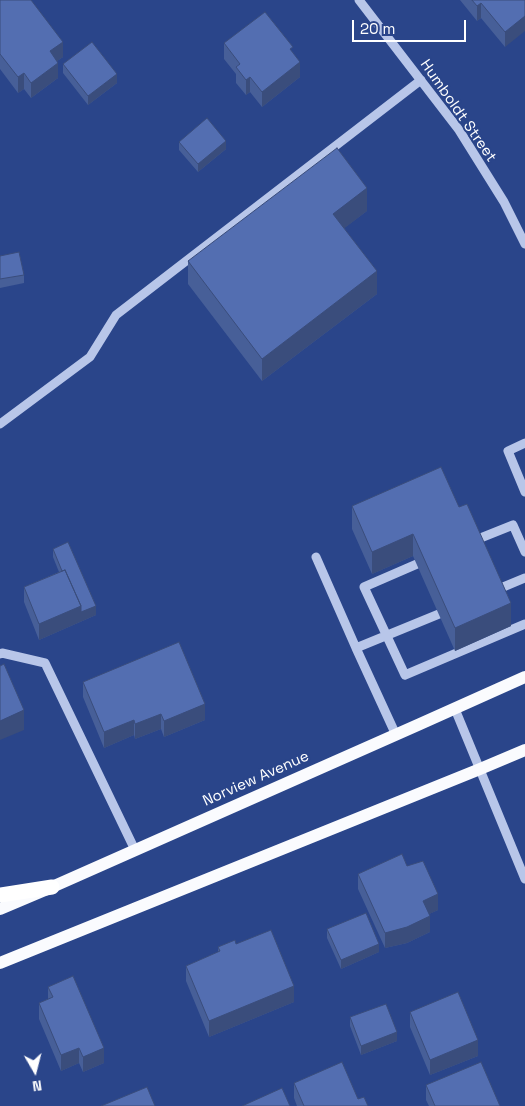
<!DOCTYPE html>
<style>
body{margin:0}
#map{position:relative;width:525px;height:1106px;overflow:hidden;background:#2a458a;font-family:"Space Grotesk",sans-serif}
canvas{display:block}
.north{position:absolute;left:10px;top:1046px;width:50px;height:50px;-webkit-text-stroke:4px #2a458a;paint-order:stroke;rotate:172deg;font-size:14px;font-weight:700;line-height:20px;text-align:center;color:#fff}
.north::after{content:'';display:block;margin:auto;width:18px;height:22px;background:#fff;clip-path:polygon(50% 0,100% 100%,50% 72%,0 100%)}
.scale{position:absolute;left:352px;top:20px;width:114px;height:22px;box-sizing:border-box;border:2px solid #fff;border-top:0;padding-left:6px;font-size:15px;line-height:18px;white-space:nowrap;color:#fff;-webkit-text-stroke:4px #2a458a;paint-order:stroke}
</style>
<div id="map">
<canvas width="525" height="1106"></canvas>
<div class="north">N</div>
<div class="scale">20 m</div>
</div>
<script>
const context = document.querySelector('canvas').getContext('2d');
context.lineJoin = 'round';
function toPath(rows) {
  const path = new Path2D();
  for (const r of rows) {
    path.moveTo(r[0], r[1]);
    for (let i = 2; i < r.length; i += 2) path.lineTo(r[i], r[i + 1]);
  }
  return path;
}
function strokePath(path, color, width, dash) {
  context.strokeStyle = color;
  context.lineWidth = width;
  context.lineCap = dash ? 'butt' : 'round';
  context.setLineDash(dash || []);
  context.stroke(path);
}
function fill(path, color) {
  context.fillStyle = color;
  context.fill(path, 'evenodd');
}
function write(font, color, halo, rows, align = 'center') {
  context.font = font + ' "Space Grotesk",sans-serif';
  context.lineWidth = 4;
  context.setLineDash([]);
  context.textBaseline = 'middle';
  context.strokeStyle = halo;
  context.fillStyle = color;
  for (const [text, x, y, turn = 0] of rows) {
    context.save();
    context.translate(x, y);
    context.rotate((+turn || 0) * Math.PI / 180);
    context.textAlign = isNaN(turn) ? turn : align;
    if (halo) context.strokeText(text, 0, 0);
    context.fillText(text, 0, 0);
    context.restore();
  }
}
strokePath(toPath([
 [359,0,459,130,504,202,525,244],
 [0,424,90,357,116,315,421,80],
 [525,443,508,451,525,492],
 [473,541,513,525,525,552],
 [316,557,356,648],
 [417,564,364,587,405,675,525,624],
 [496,590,525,578],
 [0,654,2,653,45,663,135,850],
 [455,709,525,879],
 [396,735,356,648,439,614]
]), '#b8c6e9', 9);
strokePath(toPath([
 [0,909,52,887,420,724,525,677],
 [0,963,480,769,525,750]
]), '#fafbfe', 12);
strokePath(toPath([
 [0,895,52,887]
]), '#fff', 15);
fill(toPath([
 [0,0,63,57,57,61,58,78,31,98,24,89,18,93,0,69],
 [460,0,525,0,505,47,481,18,477,21],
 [224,43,293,52,300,77,262,107,250,92,246,95,236,83,236,74,224,59],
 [63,64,117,83,88,105,63,73],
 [179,142,226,149,198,172,179,150],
 [367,211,344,228,377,294,262,381,188,284,188,261],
 [0,256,24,275,24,283,0,288],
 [352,506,459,507,511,626,455,651,413,556,372,574,352,529],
 [53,549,96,615,39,640,24,602,24,587,59,572,53,557],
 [83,682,205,720,164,737,161,729,135,739,134,735,104,748,83,697],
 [407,866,438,910,429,914,430,932,407,943,385,948,358,889,358,874],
 [327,929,379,952,341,969,327,938],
 [236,944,294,1002,209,1037,186,981,186,966,218,952,218,947],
 [48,987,104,1063,83,1072,79,1063,61,1071,39,1019,39,1003,48,999],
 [410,1012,478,1056,430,1075,410,1027],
 [350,1017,397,1041,361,1055,350,1026],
 [294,1083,368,1106,297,1106,294,1098],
 [426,1085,500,1106,429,1106,426,1100]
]), '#475f98');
fill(toPath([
 [481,3,481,18,477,21,477,6],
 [525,16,525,31,505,47,505,32],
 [63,42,63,57,50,66,50,51],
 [300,62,300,77,262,107,262,92],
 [58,63,58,78,31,98,31,83],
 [24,73,24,89,18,93,18,77],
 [117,74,117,83,88,105,88,96],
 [250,77,250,92,246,95,246,80],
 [226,141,226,149,198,172,198,164],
 [367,188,367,211,333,237,333,214],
 [377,271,377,294,262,381,262,359],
 [413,534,413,556,372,574,372,552],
 [511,603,511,626,455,651,455,628],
 [81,606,96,606,96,615,39,640,39,624],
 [205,704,205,720,164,737,164,721],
 [24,710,24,730,0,740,0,721],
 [161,714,161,729,135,739,135,724],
 [134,720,134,735,104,748,104,732],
 [438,894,438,910,423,917,423,901],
 [430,916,430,932,407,943,385,948,385,933],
 [379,944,379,952,341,969,341,960],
 [294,986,294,1002,209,1037,209,1021],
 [397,1032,397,1041,361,1055,361,1046],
 [478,1040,478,1056,430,1075,430,1060],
 [79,1048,79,1063,61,1071,61,1055],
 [104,1048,104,1063,83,1072,83,1057]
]), '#3a4d7c');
const building = toPath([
 [0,0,31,0,63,42,50,51,58,63,31,83,24,73,18,77,0,54,0,0],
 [472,0,525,0,525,16,505,32,481,3,477,6,472,0],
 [265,12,293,47,290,49,300,62,262,92,250,77,246,80,236,67,240,64,224,43,265,12],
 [92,42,117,74,88,96,63,64,92,42],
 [207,118,226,141,198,164,179,142,207,118],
 [337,148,367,188,333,214,377,271,262,359,188,261,337,148],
 [19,252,24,275,0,279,0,256,19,252],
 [441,467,459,507,467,504,511,603,455,628,413,534,372,552,352,506,441,467],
 [68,542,96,606,81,612,81,606,65,570,62,571,53,549,68,542],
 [65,570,81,606,39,624,24,587,65,570],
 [179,642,205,704,164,721,161,714,135,724,134,720,104,732,83,682,179,642],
 [4,664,24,710,0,721,0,666,4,664],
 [402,854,407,866,423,861,438,894,423,901,430,916,407,927,385,933,358,874,402,854],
 [366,913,379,944,341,960,327,929,366,913],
 [271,930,294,986,209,1021,186,966,220,951,218,947,235,940,236,944,271,930],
 [73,976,104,1048,83,1057,79,1048,61,1055,39,1003,53,997,48,987,73,976],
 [458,992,478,1040,430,1060,410,1012,458,992],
 [386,1004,397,1032,361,1046,350,1017,386,1004],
 [342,1062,358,1099,364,1097,368,1106,304,1106,294,1083,342,1062],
 [481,1062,500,1106,435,1106,426,1085,481,1062],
 [147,1087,155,1106,101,1106,147,1087],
 [282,1088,290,1106,242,1106,282,1088]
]);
fill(building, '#536eb1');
strokePath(building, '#3a4d7c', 1);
write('15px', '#fff', '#2a458a', [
 ["Humboldt Street",458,111,55],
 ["Norview Avenue",256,779,-24]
]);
</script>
